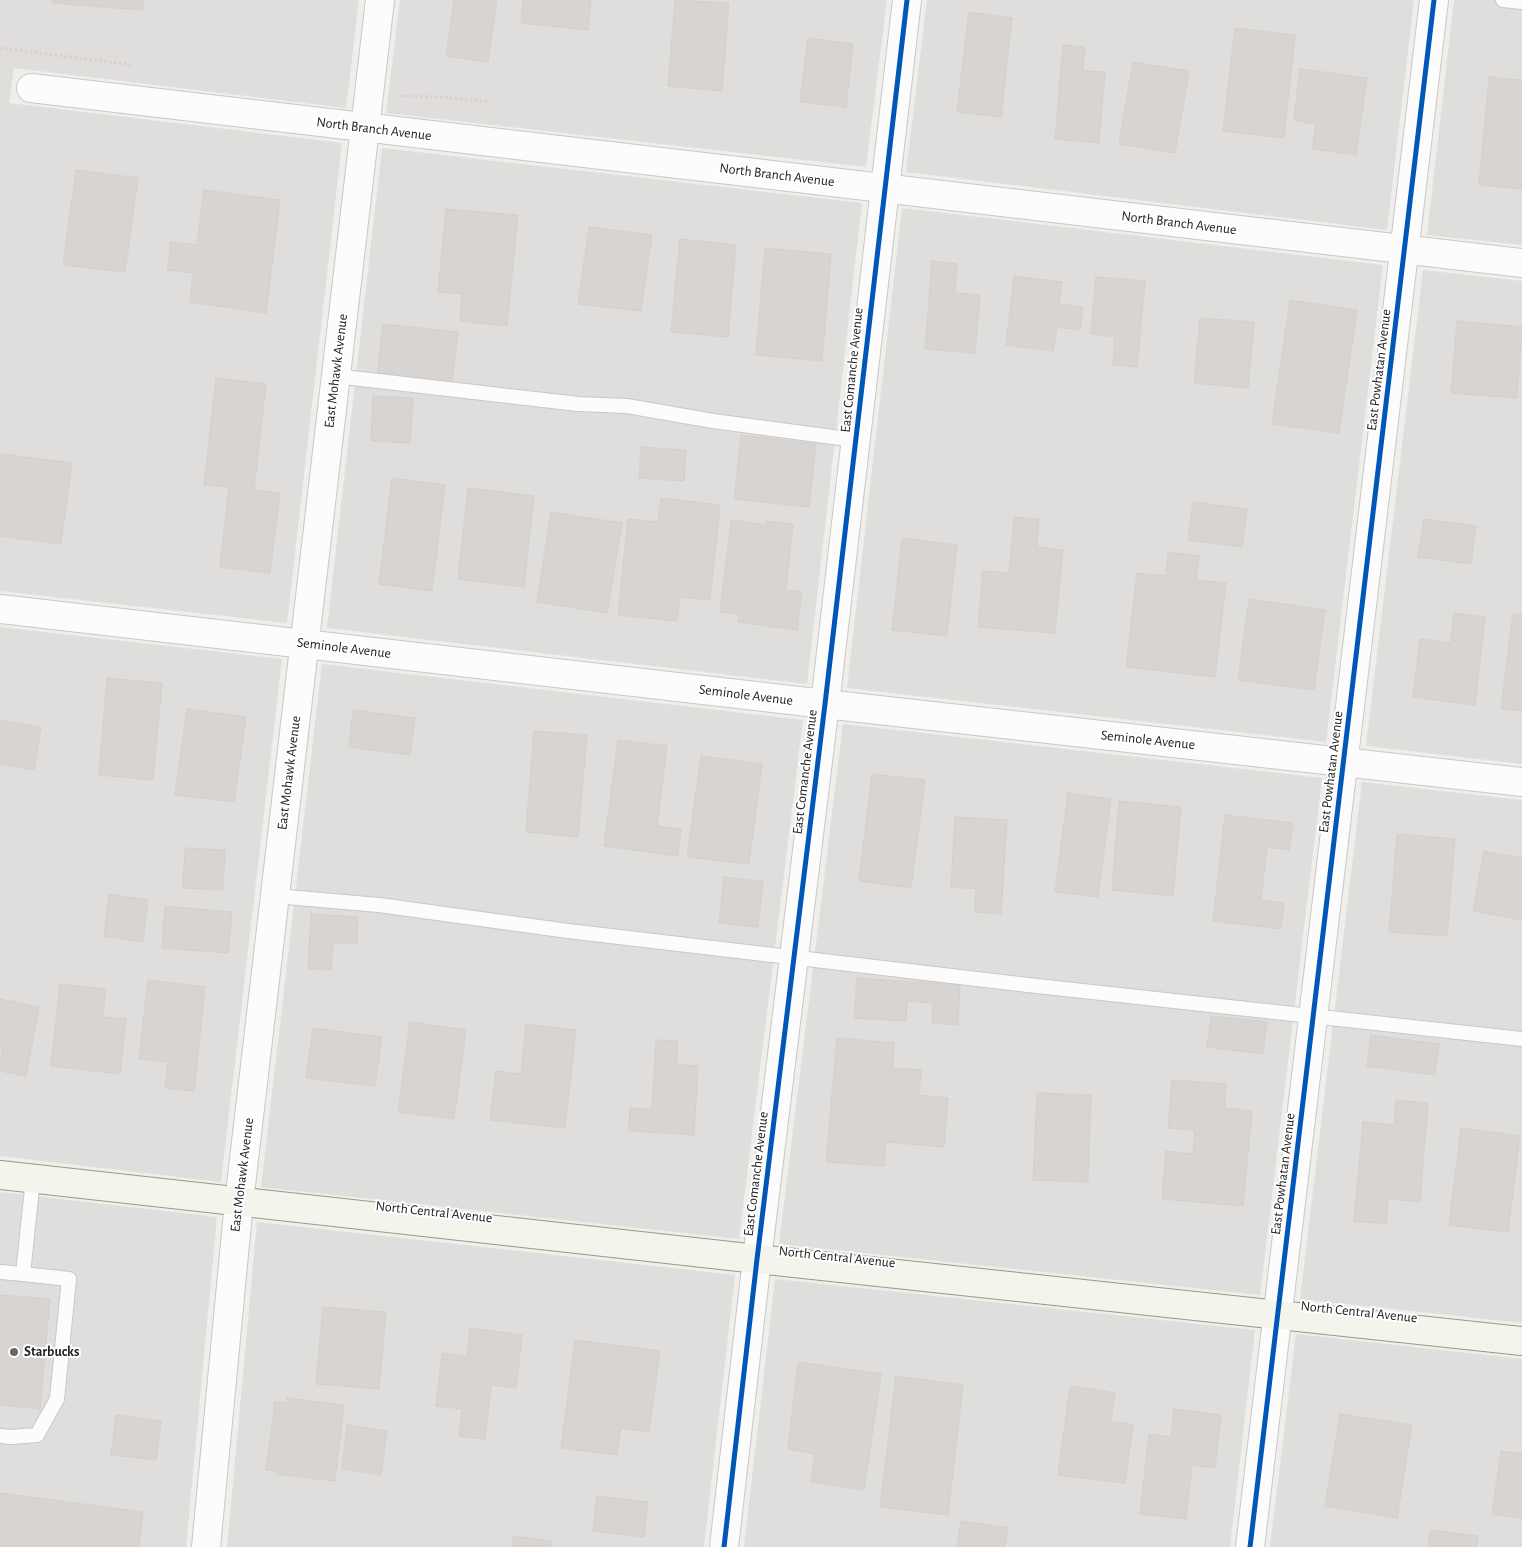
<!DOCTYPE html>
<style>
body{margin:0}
canvas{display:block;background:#f0eeeb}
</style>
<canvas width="1522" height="1547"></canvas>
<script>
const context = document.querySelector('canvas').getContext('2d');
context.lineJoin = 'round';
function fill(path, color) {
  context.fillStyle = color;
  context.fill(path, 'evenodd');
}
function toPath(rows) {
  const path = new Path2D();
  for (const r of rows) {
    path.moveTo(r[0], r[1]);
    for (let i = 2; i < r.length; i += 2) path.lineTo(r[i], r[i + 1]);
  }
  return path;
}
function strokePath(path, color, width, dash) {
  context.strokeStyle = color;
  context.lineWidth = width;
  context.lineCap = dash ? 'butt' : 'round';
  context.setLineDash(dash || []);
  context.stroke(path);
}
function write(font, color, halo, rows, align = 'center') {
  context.font = font + ' "Alegreya Sans",sans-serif';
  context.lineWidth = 4;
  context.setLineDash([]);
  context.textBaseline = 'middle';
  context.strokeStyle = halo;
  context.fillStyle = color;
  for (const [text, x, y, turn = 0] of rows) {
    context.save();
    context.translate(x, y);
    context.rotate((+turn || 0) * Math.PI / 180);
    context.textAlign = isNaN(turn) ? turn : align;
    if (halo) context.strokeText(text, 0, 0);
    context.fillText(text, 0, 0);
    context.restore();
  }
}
fill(toPath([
 [0,0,359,0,346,108,14,68,9,103,342,143,287,623,0,591],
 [400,0,887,0,866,167,386,113],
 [927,0,1414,0,1387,230,906,172],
 [1454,0,1522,0,1522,245,1427,235],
 [382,148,862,203,807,684,327,628],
 [902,208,1383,265,1326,742,847,688],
 [1423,270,1522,281,1522,764,1366,746],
 [0,627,282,659,221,1182,0,1156],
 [322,664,803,720,739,1239,261,1187],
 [843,724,1322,778,1260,1295,779,1244],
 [1362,782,1522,800,1522,1323,1300,1299],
 [0,1192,217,1217,186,1547,0,1547],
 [257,1222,735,1275,704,1547,227,1547],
 [775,1279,1255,1330,1230,1547,744,1547],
 [1296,1334,1522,1359,1522,1547,1270,1547]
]), '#dfdedc');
const building = toPath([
 [52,0,144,0,143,10,52,3,52,0],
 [454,0,497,0,488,62,446,56,454,0],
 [523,0,591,0,588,30,521,23,523,0],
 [675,0,729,3,722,91,668,86,675,0],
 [969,12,1012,18,1001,117,957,112,969,12],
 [1235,28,1295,35,1284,138,1223,131,1235,28],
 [808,38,853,44,846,107,800,102,808,38],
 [1063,45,1085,47,1083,71,1105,72,1099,143,1055,139,1063,45],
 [1133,62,1189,71,1175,153,1119,144,1133,62],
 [1300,69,1367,78,1356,155,1312,149,1316,124,1294,120,1300,69],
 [1489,77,1522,80,1522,189,1479,185,1489,77],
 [76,170,138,178,125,272,63,265,76,170],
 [204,190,280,200,266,313,190,302,193,273,167,270,171,242,197,245,204,190],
 [446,209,518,215,507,326,460,321,462,294,438,292,446,209],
 [589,227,652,235,641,311,578,304,589,227],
 [680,239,736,245,728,337,671,332,680,239],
 [765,248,831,254,822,361,756,355,765,248],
 [932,261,957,264,955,293,980,295,975,353,925,349,932,261],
 [1014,276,1062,282,1059,304,1083,307,1080,330,1057,327,1053,351,1006,345,1014,276],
 [1096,277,1145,281,1137,367,1113,365,1115,337,1091,334,1096,277],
 [1290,300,1357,310,1339,433,1272,424,1290,300],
 [1200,318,1254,322,1248,388,1194,383,1200,318],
 [1457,321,1522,327,1517,398,1451,393,1457,321],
 [383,324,458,332,452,385,377,378,383,324],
 [216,378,266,384,254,490,280,493,270,573,220,567,229,487,204,485,216,378],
 [373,396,413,398,410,443,371,441,373,396],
 [741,435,816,444,809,507,734,499,741,435],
 [641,447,686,450,684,481,639,478,641,447],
 [2,454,72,463,61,544,0,536,0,469,2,454],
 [392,478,445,485,432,591,379,584,392,478],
 [468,488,534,496,524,587,458,579,468,488],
 [661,498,720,505,710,600,680,597,677,621,618,615,628,519,658,522,661,498],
 [1193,502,1247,509,1242,547,1188,540,1193,502],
 [551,512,622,523,607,613,537,602,551,512],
 [1014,517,1039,519,1037,547,1063,550,1055,633,978,627,983,571,1009,573,1014,517],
 [1424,519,1476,526,1471,564,1418,557,1424,519],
 [731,520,766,525,766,521,793,524,786,590,802,592,797,630,738,622,739,614,720,612,731,520],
 [902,538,957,545,947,636,892,630,902,538],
 [1168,552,1199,556,1196,580,1226,583,1215,677,1126,667,1137,573,1166,576,1168,552],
 [1249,599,1325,610,1314,690,1238,680,1249,599],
 [1454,613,1485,617,1475,705,1413,697,1420,639,1451,643,1454,613],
 [1513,614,1522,615,1522,711,1501,709,1513,614],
 [107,678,162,683,153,780,99,775,107,678],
 [187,709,246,717,234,802,175,795,187,709],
 [353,710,415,718,410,755,349,747,353,710],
 [0,720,41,727,34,770,0,764,0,720],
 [534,731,587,735,578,837,526,832,534,731],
 [618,740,667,746,657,826,681,829,678,856,604,846,618,740],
 [701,756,762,764,749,864,687,857,701,756],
 [872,774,925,780,911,888,859,881,872,774],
 [1068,793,1111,799,1098,897,1055,892,1068,793],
 [1119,801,1181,807,1173,896,1112,890,1119,801],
 [1225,815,1293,823,1289,850,1267,847,1261,900,1284,903,1281,929,1213,921,1225,815],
 [955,817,1007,820,1001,914,975,912,976,889,951,887,955,817],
 [1397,834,1455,839,1447,936,1389,932,1397,834],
 [185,848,225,850,223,890,183,888,185,848],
 [1484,851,1522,858,1522,920,1473,911,1484,851],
 [724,877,763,882,758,927,719,923,724,877],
 [109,894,148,900,143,942,104,936,109,894],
 [165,906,232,912,228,953,162,948,165,906],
 [311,914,358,917,357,944,333,943,331,970,308,969,311,914],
 [857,978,960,985,958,1025,932,1023,933,1003,907,1001,906,1021,854,1018,857,978],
 [148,980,205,987,194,1091,165,1088,168,1062,139,1059,148,980],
 [60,984,106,989,103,1017,126,1019,120,1074,51,1066,60,984],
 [0,999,39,1007,26,1076,0,1071,2,1048,0,1047,0,999],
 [1211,1016,1267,1022,1263,1054,1207,1047,1211,1016],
 [410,1022,466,1030,454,1119,398,1112,410,1022],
 [526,1024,576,1030,565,1128,490,1120,496,1071,521,1074,526,1024],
 [313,1028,382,1037,375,1086,306,1078,313,1028],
 [1371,1035,1439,1044,1435,1075,1367,1066,1371,1035],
 [837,1038,894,1043,893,1068,921,1070,919,1095,948,1098,944,1147,886,1142,884,1166,826,1162,837,1038],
 [656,1040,678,1041,676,1064,698,1066,694,1135,629,1131,630,1108,652,1109,656,1040],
 [1172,1080,1226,1084,1225,1108,1252,1111,1243,1206,1162,1199,1166,1151,1193,1154,1195,1130,1168,1128,1172,1080],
 [1037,1093,1091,1095,1088,1182,1033,1180,1037,1093],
 [1396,1100,1428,1103,1420,1202,1388,1199,1386,1224,1354,1221,1363,1122,1394,1125,1396,1100],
 [1461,1128,1520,1136,1508,1232,1449,1225,1461,1128],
 [0,1295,50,1299,40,1409,0,1405,0,1295],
 [323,1307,386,1312,379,1389,316,1384,323,1307],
 [470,1328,522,1335,516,1388,491,1385,485,1439,459,1436,462,1409,436,1406,442,1353,467,1356,470,1328],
 [575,1340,660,1351,649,1432,621,1428,617,1455,561,1448,575,1340],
 [798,1362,881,1374,864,1490,811,1482,815,1454,788,1449,798,1362],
 [896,1376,963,1385,948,1515,880,1507,896,1376],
 [1070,1386,1115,1393,1111,1421,1133,1425,1125,1483,1058,1475,1070,1386],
 [287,1398,344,1405,335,1481,277,1474,278,1471,266,1470,275,1402,287,1403,287,1398],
 [1174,1409,1221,1415,1215,1468,1192,1465,1186,1519,1140,1514,1149,1434,1171,1437,1174,1409],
 [1340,1414,1412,1425,1397,1518,1325,1506,1340,1414],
 [116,1415,161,1421,156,1460,111,1455,116,1415],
 [347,1425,387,1431,381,1475,342,1469,347,1425],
 [1501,1451,1522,1454,1522,1518,1492,1514,1501,1451],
 [0,1493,143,1512,139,1547,0,1547,0,1493],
 [597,1496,648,1502,644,1537,593,1531,597,1496],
 [961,1521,1008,1528,1005,1547,957,1547,961,1521],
 [1430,1530,1478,1536,1477,1547,1428,1547,1430,1530],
 [513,1536,551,1541,550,1547,512,1547,513,1536]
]);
fill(building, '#d7d4d2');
strokePath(building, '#d3d0cc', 1);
const lane = toPath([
 [1503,0,1522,2],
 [335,376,578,404,627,406,713,421,855,440],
 [275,896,379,905,568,931,1028,985,1522,1039],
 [0,1272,23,1274,33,1179],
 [0,1436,11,1437,37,1435,57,1399,69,1279,23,1274]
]);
const street = toPath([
 [31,88,1522,263],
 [0,609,825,704,1522,782],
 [206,1547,239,1202,380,0],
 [724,1547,757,1259,825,704,907,0],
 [1250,1547,1434,0]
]);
const secondary = toPath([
 [0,1175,757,1259,1522,1341]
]);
strokePath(lane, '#c9c8c7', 16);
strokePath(street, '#c9c8c7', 30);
strokePath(secondary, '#999a82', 30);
strokePath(toPath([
 [0,48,133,65],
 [400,96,443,97,491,102]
]), '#dccecd', 3, [2.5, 2.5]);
strokePath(lane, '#fdfcfc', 14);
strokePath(street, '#fdfcfc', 28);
strokePath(secondary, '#f4f4ed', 28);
strokePath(toPath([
 [724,1547,757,1259,825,704,907,0],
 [1250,1547,1434,0]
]), '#0057b8', 5);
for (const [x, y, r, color] of [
 [14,1352,5,"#6a6968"]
]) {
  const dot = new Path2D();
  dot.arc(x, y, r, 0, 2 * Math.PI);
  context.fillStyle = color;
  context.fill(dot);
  strokePath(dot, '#fff', 2);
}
write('14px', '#222', '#fff', [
 ["North Branch Avenue",374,129,7],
 ["North Branch Avenue",777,175,7],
 ["North Branch Avenue",1179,223,7],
 ["East Comanche Avenue",852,370,-84],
 ["East Powhatan Avenue",1379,370,-83],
 ["East Mohawk Avenue",336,371,-83],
 ["Seminole Avenue",344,648,7],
 ["Seminole Avenue",746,695,7],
 ["Seminole Avenue",1148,740,6],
 ["East Comanche Avenue",805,772,-83],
 ["East Powhatan Avenue",1331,772,-83],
 ["East Mohawk Avenue",289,773,-83],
 ["East Comanche Avenue",756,1174,-83],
 ["East Powhatan Avenue",1283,1174,-83],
 ["East Mohawk Avenue",242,1175,-83],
 ["North Central Avenue",434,1212,6],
 ["North Central Avenue",837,1257,6],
 ["North Central Avenue",1359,1312,6]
]);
write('bold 14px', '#222', '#fff', [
 ["Starbucks",24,1352]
], 'left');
</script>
